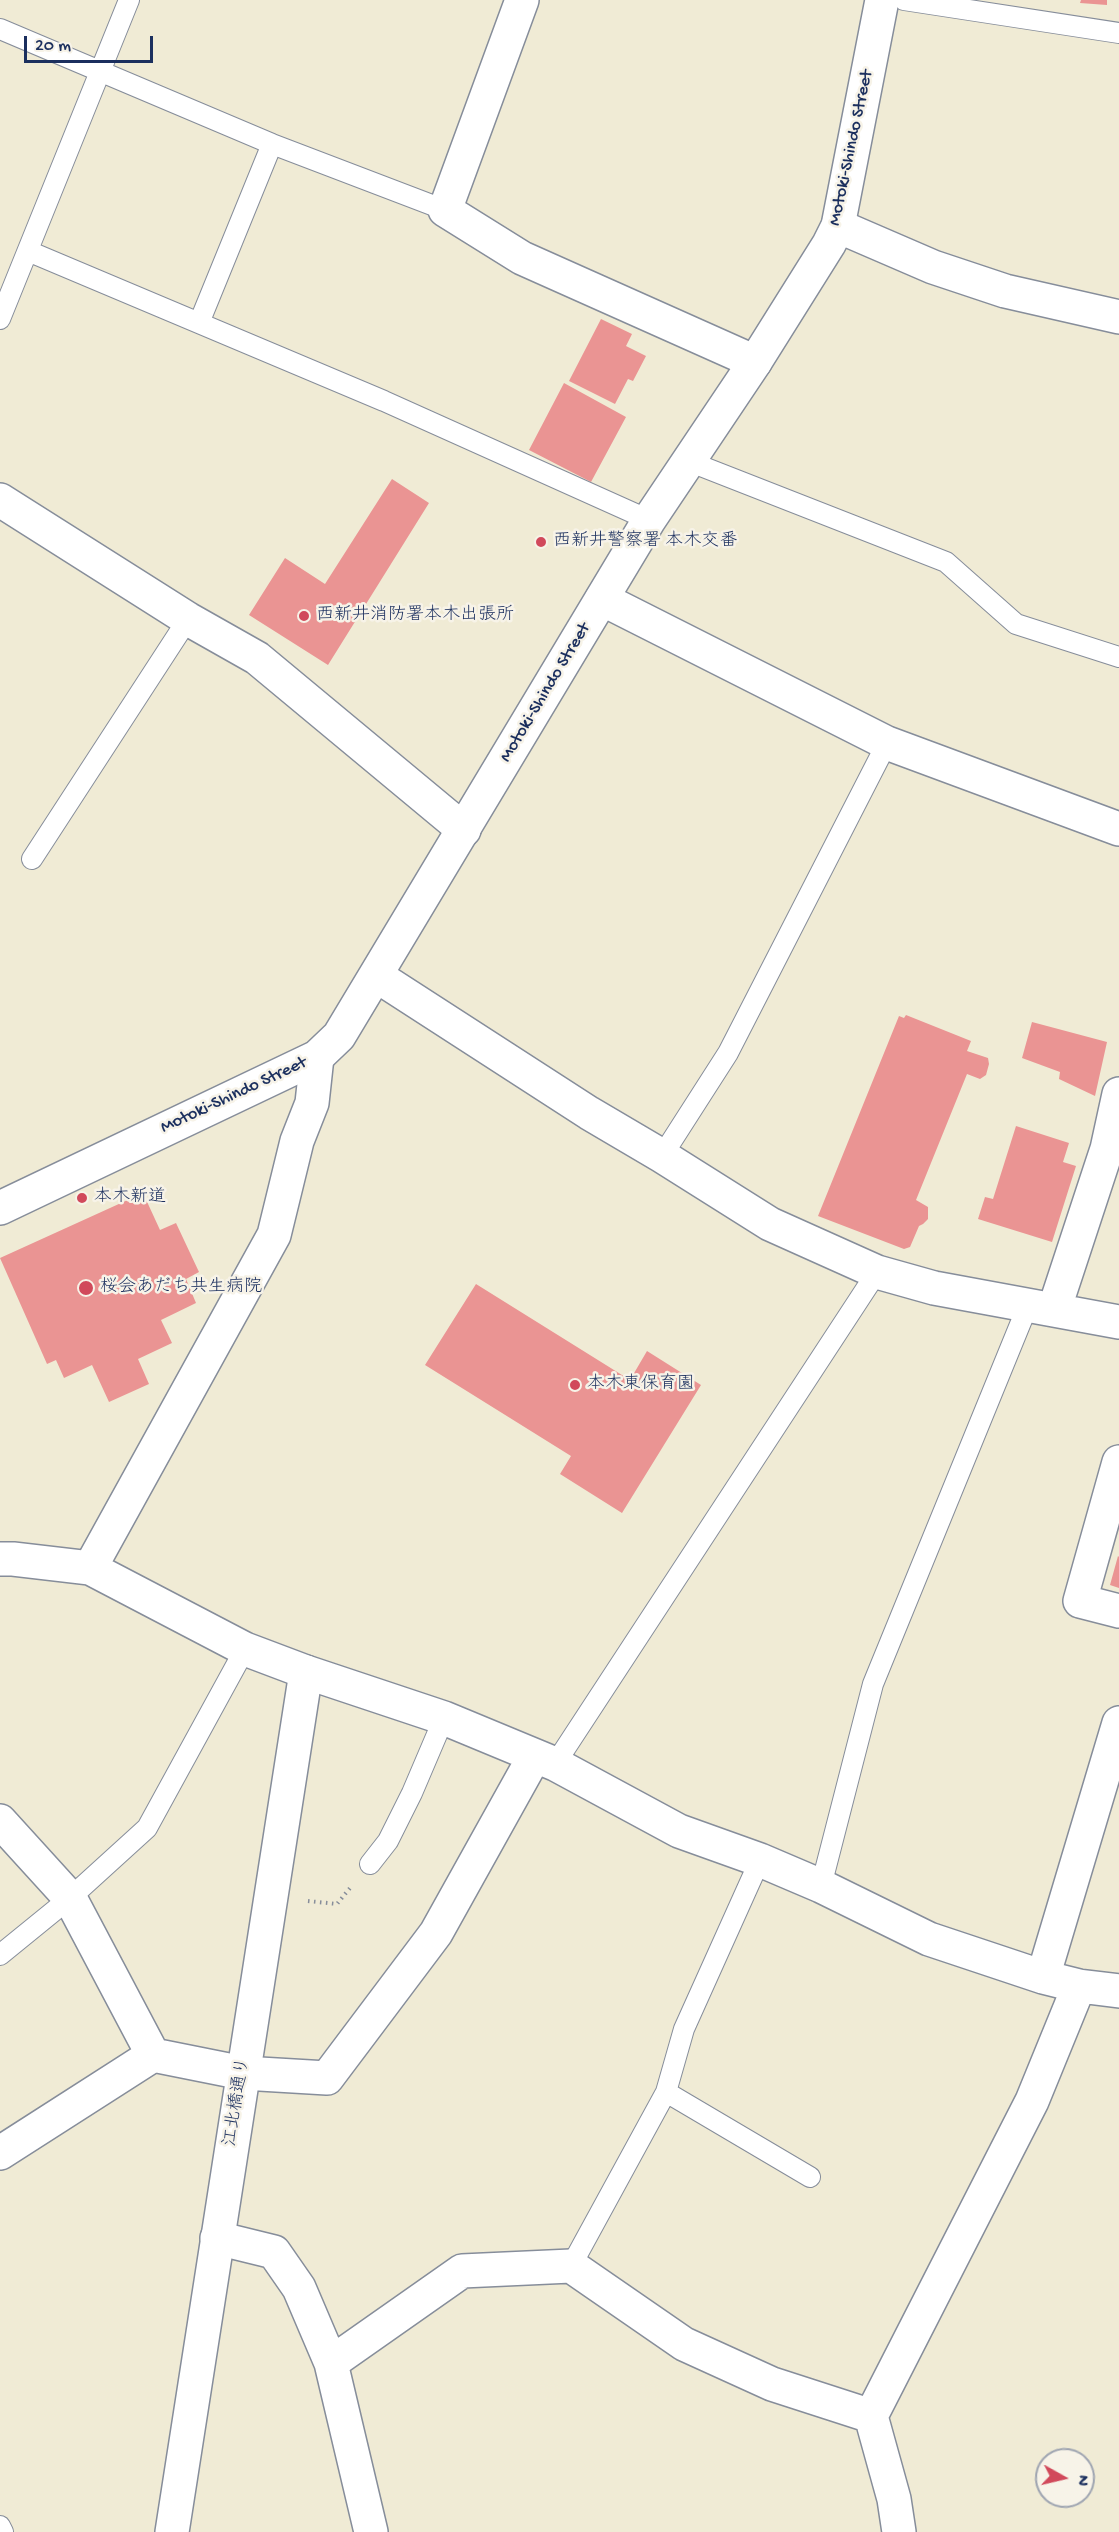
<!DOCTYPE html>
<meta charset="utf-8">
<style>
body{margin:0}
#map{position:relative;width:1119px;height:2532px;overflow:hidden;background:#f0ebd5;font-family:"Gochi Hand",sans-serif}
canvas{display:block}
.north{position:absolute;left:1035px;top:2448px;width:60px;height:60px;box-sizing:border-box;background:#f7f3e8;border:2px solid #9fa5b1;border-radius:50%;rotate:98deg;font-size:16px;font-weight:700;line-height:24px;text-align:center;color:#1b2f5e}
.north::after{content:'';display:block;margin:auto;width:21px;height:27px;background:#d1495b;clip-path:polygon(50% 0,100% 100%,50% 72%,0 100%)}
.scale{position:absolute;left:24px;top:36px;width:129px;height:27px;box-sizing:border-box;border:3px solid #1b2f5e;border-top:0;padding-left:8px;font-size:18px;line-height:21px;white-space:nowrap;color:#1b2f5e;-webkit-text-stroke:4px #f7f3e8;paint-order:stroke}
</style>
<div id="map">
<canvas width="1119" height="2532"></canvas>
<div class="north">N</div>
<div class="scale">20 m</div>
</div>
<script>
const context = document.querySelector('canvas').getContext('2d');
context.lineJoin = 'round';
function fill(path, color) {
  context.fillStyle = color;
  context.fill(path, 'evenodd');
}
function toPath(rows) {
  const path = new Path2D();
  for (const r of rows) {
    path.moveTo(r[0], r[1]);
    for (let i = 2; i < r.length; i += 2) path.lineTo(r[i], r[i + 1]);
  }
  return path;
}
function strokePath(path, color, width, dash) {
  context.strokeStyle = color;
  context.lineWidth = width;
  context.lineCap = dash ? 'butt' : 'round';
  context.setLineDash(dash || []);
  context.stroke(path);
}
function write(font, color, halo, rows, align = 'center') {
  context.font = font + ' "Gochi Hand","Klee One",sans-serif';
  context.lineWidth = 5;
  context.setLineDash([]);
  context.textBaseline = 'middle';
  context.strokeStyle = halo;
  context.fillStyle = color;
  for (const [text, x, y, turn = 0] of rows) {
    context.save();
    context.translate(x, y);
    context.rotate((+turn || 0) * Math.PI / 180);
    context.textAlign = isNaN(turn) ? turn : align;
    if (halo) context.strokeText(text, 0, 0);
    context.fillText(text, 0, 0);
    context.restore();
  }
}
fill(toPath([
 [1081,0,1107,0,1107,5,1080,3],
 [601,319,632,334,626,346,646,356,633,381,628,379,615,404,569,381],
 [564,383,626,417,591,482,529,450],
 [392,479,429,503,328,665,249,615,285,558,325,584],
 [906,1015,971,1041,967,1051,988,1058,989,1064,986,1075,980,1079,967,1074,916,1200,928,1207,928,1219,923,1224,919,1226,910,1247,904,1249,818,1216,899,1016,904,1018],
 [1032,1022,1107,1042,1095,1096,1059,1079,1060,1072,1022,1058],
 [1016,1126,1069,1143,1063,1162,1076,1166,1052,1242,978,1219,985,1197,993,1199],
 [143,1193,160,1230,176,1223,199,1272,186,1279,196,1303,161,1320,172,1343,138,1359,149,1384,109,1402,92,1365,64,1378,56,1360,47,1364,0,1258],
 [476,1284,630,1380,647,1351,701,1385,622,1513,560,1474,571,1456,425,1365],
 [1118,1556,1119,1557,1119,1588,1110,1585]
]), '#ea9493');
const lane = toPath([
 [904,0,1119,33],
 [0,29,272,144,445,210],
 [28,251,384,401,649,520],
 [0,319,129,0],
 [199,323,272,144],
 [688,461,946,562,1016,624,1119,657],
 [32,859,188,619],
 [662,1156,728,1053,887,743],
 [555,1764,877,1272],
 [370,1864,388,1841,412,1793,444,1718],
 [821,1886,873,1684,1028,1305],
 [0,1955,70,1898,147,1828,245,1649],
 [666,2092,810,2177],
 [571,2266,666,2092,684,2029,760,1860],
 [0,2526,3,2532]
]);
const street = toPath([
 [522,0,445,210,522,258,755,362],
 [838,226,933,267,1005,291,1119,317],
 [0,500,188,619,257,658,464,830],
 [602,599,887,743,1119,829],
 [377,976,589,1113,662,1156,770,1224,877,1272,934,1288,1119,1322],
 [1054,1310,1107,1149,1119,1094],
 [1119,1462,1080,1601,1119,1611],
 [0,1559,13,1559,90,1568,245,1649,306,1672,444,1718,555,1764,679,1831,760,1860,821,1886,929,1939,1043,1977,1079,1986,1119,1991],
 [90,1568,274,1235,297,1141,312,1103,317,1057],
 [0,1821,70,1898,153,2055,243,2073,327,2078,436,1933,534,1757],
 [1043,1977,1119,1723],
 [0,2153,153,2055],
 [217,2238,274,2252,299,2288,331,2363,371,2532],
 [331,2363,462,2271,571,2266,684,2344,772,2384,871,2416],
 [899,2532,894,2499,871,2416,1032,2101,1079,1986]
]);
const secondary = toPath([
 [0,1208,317,1057,339,1036,649,520,755,362,829,244,838,226,882,0],
 [172,2532,306,1672]
]);
strokePath(lane, '#868d9a', 22);
strokePath(street, '#868d9a', 36);
strokePath(secondary, '#868d9a', 36);
strokePath(toPath([
 [308,1901,337,1904,350,1888]
]), '#868d9a', 4, [1.5, 4.5]);
strokePath(lane, '#fff', 20);
strokePath(street, '#fff', 33);
strokePath(secondary, '#fff', 33);
for (const [x, y, r, color] of [
 [541,542,6,"#d1495b"],
 [304,616,6,"#d1495b"],
 [82,1198,6,"#d1495b"],
 [86,1288,8,"#d1495b"],
 [575,1385,6,"#d1495b"]
]) {
  const dot = new Path2D();
  dot.arc(x, y, r, 0, 2 * Math.PI);
  context.fillStyle = color;
  context.fill(dot);
  strokePath(dot, '#f7f3e8', 2);
}
write('18px', '#1b2f5e', '#f7f3e8', [
 ["Motoki-Shindo Street",852,148,-78],
 ["Motoki-Shindo Street",546,693,-59],
 ["Motoki-Shindo Street",234,1096,-25],
 ["江北橋通り",238,2102,-81]
]);
write('18px', '#1b2f5e', '#f7f3e8', [
 ["西新井警察署 本木交番",553,542],
 ["西新井消防署本木出張所",316,616],
 ["本木新道",94,1198],
 ["桜会あだち共生病院",100,1288],
 ["本木東保育園",587,1385]
], 'left');
</script>
